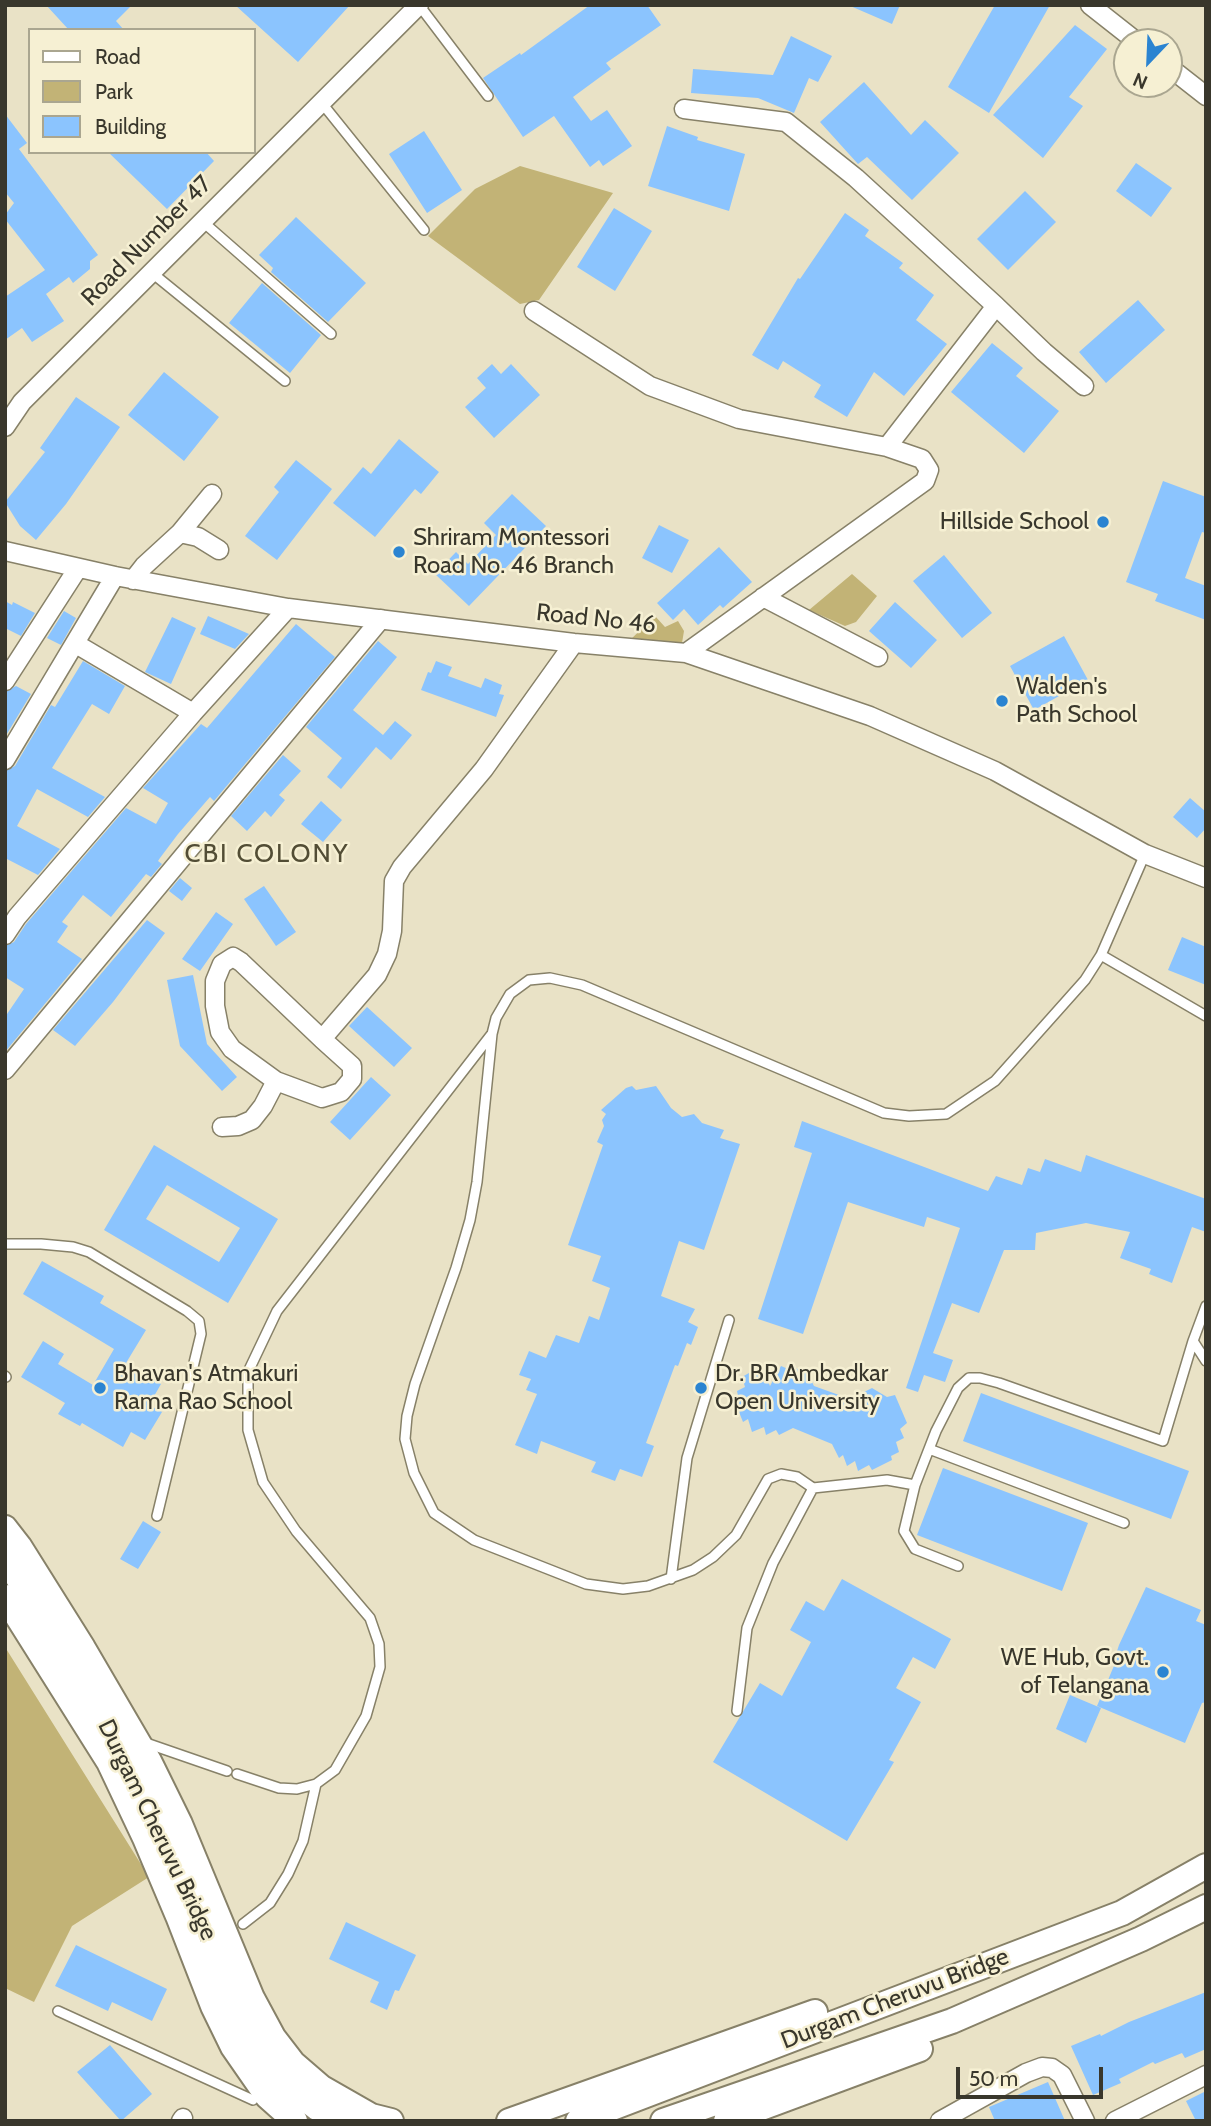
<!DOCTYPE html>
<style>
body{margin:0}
#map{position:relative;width:1211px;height:2126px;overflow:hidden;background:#e9e2c6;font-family:Cabin,sans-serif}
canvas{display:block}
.frame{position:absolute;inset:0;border:7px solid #39372c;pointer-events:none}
.legend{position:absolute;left:28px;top:28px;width:228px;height:126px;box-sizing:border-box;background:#f6f0d3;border:2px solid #aaa690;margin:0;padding:9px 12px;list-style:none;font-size:21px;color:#39372c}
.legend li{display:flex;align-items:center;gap:14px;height:35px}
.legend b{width:35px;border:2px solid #aaa690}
.north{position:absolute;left:1113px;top:28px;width:70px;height:70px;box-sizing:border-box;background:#f6f0d3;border:2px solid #aaa690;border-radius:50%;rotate:203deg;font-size:19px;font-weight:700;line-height:28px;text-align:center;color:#39372c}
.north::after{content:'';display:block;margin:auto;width:24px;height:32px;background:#2b84d1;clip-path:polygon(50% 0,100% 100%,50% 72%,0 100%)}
.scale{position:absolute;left:956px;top:2067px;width:147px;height:32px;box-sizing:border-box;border:4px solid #39372c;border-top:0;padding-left:9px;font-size:21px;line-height:24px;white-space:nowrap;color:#39372c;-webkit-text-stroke:5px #f6f0d3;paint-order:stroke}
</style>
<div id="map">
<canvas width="1211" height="2126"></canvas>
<div class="frame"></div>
<ul class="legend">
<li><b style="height:9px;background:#fff"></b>Road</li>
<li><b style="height:19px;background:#c2b376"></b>Park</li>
<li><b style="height:19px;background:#8bc4fe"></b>Building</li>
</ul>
<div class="north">N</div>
<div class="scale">50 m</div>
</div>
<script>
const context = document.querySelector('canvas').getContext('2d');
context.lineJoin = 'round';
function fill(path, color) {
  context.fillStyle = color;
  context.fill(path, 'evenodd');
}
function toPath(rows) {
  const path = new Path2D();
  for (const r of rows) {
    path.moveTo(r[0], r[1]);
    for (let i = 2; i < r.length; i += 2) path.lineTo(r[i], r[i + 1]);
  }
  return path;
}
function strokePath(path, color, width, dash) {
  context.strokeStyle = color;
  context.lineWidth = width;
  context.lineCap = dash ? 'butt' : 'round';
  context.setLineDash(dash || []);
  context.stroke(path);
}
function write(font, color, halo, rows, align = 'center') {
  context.font = font + ' Cabin,sans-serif';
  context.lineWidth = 5;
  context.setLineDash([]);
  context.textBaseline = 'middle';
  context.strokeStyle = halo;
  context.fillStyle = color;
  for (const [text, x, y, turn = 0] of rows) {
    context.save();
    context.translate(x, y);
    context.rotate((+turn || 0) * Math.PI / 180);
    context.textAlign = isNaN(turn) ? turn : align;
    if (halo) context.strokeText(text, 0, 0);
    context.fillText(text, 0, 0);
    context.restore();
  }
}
fill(toPath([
 [520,166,613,193,539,300,520,304,428,236,475,189],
 [852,574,877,596,856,622,845,626,809,610],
 [655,616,665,627,678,621,684,631,682,643,674,650,629,641],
 [5,1647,149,1877,72,1926,34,2002,5,1988]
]), '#c2b376');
fill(toPath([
 [46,5,132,5,116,21,124,30,69,30],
 [235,5,350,5,298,62],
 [590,5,647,5,661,25,606,63,611,69,573,97,591,121,607,110,632,146,603,166,599,160,590,167,554,116,523,137,483,78,520,53,521,55],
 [848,5,900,5,892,24],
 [995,5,1050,5,989,113,948,87],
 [1075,25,1107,49,1069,97,1083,106,1043,158,993,115],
 [791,36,832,56,818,82,809,78,794,113,758,98,691,93,693,69,773,75],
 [864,82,911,135,925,120,959,153,912,200,867,157,858,164,820,122],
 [5,114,27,143,19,149,98,255,90,261,90,269,73,283,69,277,46,294,64,321,32,342,22,328,5,340,5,297,45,270,5,219,5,215,14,203,5,192],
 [667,126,698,137,697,140,745,154,729,211,648,186],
 [424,131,462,190,427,213,389,154],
 [108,152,206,152,214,161,167,209],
 [1136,163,1172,188,1151,217,1116,191],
 [1025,191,1056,222,1008,270,977,239],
 [614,208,652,231,615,291,577,267],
 [845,213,869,230,865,236,903,263,899,268,934,295,916,320,947,344,904,396,874,372,847,417,814,397,821,385,783,361,778,370,752,355,798,278,800,279],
 [296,217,366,283,328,322,271,272,273,268,259,255],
 [262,283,321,335,290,373,229,323],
 [1138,300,1165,330,1106,383,1079,352],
 [992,343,1023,368,1016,376,1059,411,1024,453,951,392],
 [492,364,501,374,511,364,540,395,494,438,465,407,486,388,477,378],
 [164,372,219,417,184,461,128,415],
 [76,397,120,427,66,504,36,540,20,526,5,502,45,452,40,448],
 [399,439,439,472,421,494,415,489,375,537,333,503,363,467,371,474],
 [296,460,332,489,277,560,245,536,279,492,274,487],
 [1163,481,1206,497,1206,533,1202,532,1185,578,1206,586,1206,620,1155,601,1158,594,1126,582],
 [512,494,546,526,469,606,435,574,456,552,468,564,496,535,484,523],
 [659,525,689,540,672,573,642,558],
 [719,547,752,582,723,608,720,605,698,625,684,609,673,620,657,603],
 [944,555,992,613,962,638,913,581],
 [5,601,12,605,13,602,35,613,21,636,5,628],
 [895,602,937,640,911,668,869,631],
 [64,611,76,618,61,645,47,638],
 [208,616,249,634,235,649,200,634],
 [172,617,196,628,171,684,145,672],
 [296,624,335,657,214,801,210,797,178,834,160,858,158,861,162,864,151,877,146,874,111,917,83,895,62,922,68,926,57,942,82,959,5,1052,5,1017,24,989,5,977,5,946,14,942,26,924,126,808,156,824,168,803,143,788,201,724,207,728],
 [1064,636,1088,680,1034,710,1010,666],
 [378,641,397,657,353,710,383,735,395,721,412,735,391,760,376,747,341,789,327,777,342,758,306,727],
 [83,661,125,686,109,714,92,704,52,768,105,797,88,817,37,789,17,826,60,849,38,875,5,858,5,771,15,766,51,705,55,707],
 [436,661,452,667,448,676,481,688,485,678,502,685,499,694,504,695,496,717,421,690,428,672,431,673],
 [16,686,31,694,5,737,5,692],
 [283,755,301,771,279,795,285,800,271,817,265,811,247,831,231,816],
 [1190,798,1206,812,1206,828,1197,838,1173,817],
 [321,801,342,820,323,842,301,824],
 [180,878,192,888,182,901,169,891],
 [264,886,296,932,276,946,244,899],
 [216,912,233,924,200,971,182,959],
 [147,920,165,933,113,1002,75,1046,53,1030],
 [1182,937,1206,947,1206,985,1168,970],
 [193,975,207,1044,237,1077,222,1091,180,1046,167,980],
 [367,1007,412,1048,394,1067,349,1026],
 [371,1077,391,1095,350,1140,330,1122],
 [632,1086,636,1090,656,1086,671,1108,682,1117,694,1114,702,1123,724,1130,720,1138,740,1144,704,1250,679,1241,661,1296,695,1309,688,1322,698,1327,691,1345,687,1343,678,1366,675,1365,646,1443,654,1446,642,1477,620,1469,615,1481,591,1472,596,1462,541,1441,537,1454,515,1445,537,1394,526,1390,531,1379,519,1375,529,1351,546,1358,556,1335,579,1343,589,1316,599,1320,610,1288,592,1281,601,1256,568,1245,603,1145,597,1142,604,1126,602,1120,606,1114,601,1110,626,1088],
 [802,1121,988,1191,996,1176,1022,1185,1028,1168,1040,1172,1045,1159,1081,1172,1086,1155,1206,1199,1206,1232,1192,1227,1172,1283,1149,1274,1151,1269,1120,1258,1130,1232,1086,1223,1036,1233,1035,1250,1004,1250,979,1313,952,1303,933,1353,953,1360,945,1382,924,1375,918,1392,906,1388,960,1228,927,1217,924,1227,848,1202,803,1334,758,1319,812,1153,794,1147],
 [154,1145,278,1219,228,1303,104,1230],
 [167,1185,240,1228,219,1262,146,1219],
 [42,1261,104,1296,100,1303,146,1330,126,1363,161,1384,149,1405,162,1412,145,1440,131,1432,123,1447,82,1423,80,1426,58,1414,65,1403,21,1377,43,1341,64,1354,58,1364,93,1385,114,1349,23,1294],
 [761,1366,770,1386,781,1366,793,1371,795,1368,807,1372,814,1386,850,1399,872,1388,887,1397,895,1395,907,1423,900,1429,904,1438,896,1442,899,1452,891,1456,892,1460,872,1470,869,1465,858,1471,855,1461,847,1466,843,1455,839,1458,832,1444,793,1428,779,1435,776,1430,766,1435,764,1427,752,1432,748,1419,743,1422,735,1402,739,1400,737,1391,745,1387,742,1377],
 [981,1393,1189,1471,1171,1519,963,1441],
 [943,1468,1088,1523,1062,1591,917,1535],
 [143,1521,161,1532,138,1569,120,1559],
 [842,1579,951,1639,935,1669,913,1657,896,1688,921,1702,889,1760,894,1762,847,1841,713,1762,760,1683,782,1696,811,1642,790,1630,806,1601,824,1611],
 [1146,1587,1201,1610,1196,1621,1206,1625,1206,1702,1202,1703,1185,1743,1097,1706,1116,1661,1114,1660,1119,1645],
 [1070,1695,1101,1708,1086,1743,1056,1729],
 [346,1922,416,1955,399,1991,395,1990,387,2010,370,2002,379,1982,329,1959],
 [76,1945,167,1989,152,2021,112,2002,108,2011,55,1986],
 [1206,1992,1206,2049,1185,2058,1182,2053,1155,2064,1153,2062,1119,2079,1121,2083,1093,2095,1071,2046,1100,2034,1101,2036,1129,2022],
 [110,2045,152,2094,121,2121,77,2072],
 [1048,2082,1065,2121,995,2121,989,2107],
 [1206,2091,1206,2121,1196,2121,1186,2101]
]), '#8bc4fe');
const service = toPath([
 [419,5,488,96],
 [321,102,424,230],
 [202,221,331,334],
 [151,272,285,381],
 [1145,854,1101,955,1085,980,995,1081,946,1114,909,1116,884,1113,582,985,550,978,529,980,510,994,496,1018,492,1034,477,1182,470,1220,456,1268,415,1384,407,1416,405,1439,414,1473,434,1513,474,1540,586,1584,623,1589,648,1586,693,1570,713,1557,736,1535,768,1479,781,1474,797,1477,813,1488,887,1480,915,1485,936,1431,958,1388,969,1378,980,1378,999,1383,1163,1441,1193,1341,1206,1306],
 [1101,955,1206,1016],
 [5,1244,41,1244,73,1247,89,1252,187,1311,199,1321,201,1334,157,1516],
 [1193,1341,1206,1361],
 [5,1376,6,1377],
 [929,1449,1124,1523],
 [915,1485,904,1531,915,1549,958,1566],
 [671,1579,687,1458,729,1320],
 [737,1711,747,1628,773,1563,813,1488],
 [146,1743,227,1771],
 [237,1774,279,1788,297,1789,316,1784,335,1770,366,1716,380,1667,379,1644,370,1618,296,1531,263,1482,248,1430,248,1372,277,1311,491,1035],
 [243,1924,270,1903,288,1874,303,1841,316,1784],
 [58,2011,253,2100]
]);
const minor = toPath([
 [1090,5,1137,42],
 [1169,67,1206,96],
 [684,109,786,122,856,178,996,306,887,447],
 [996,306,1044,352,1084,386],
 [534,311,650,386,739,419,887,447,922,459,929,470,925,481,686,653],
 [5,427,22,402,419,5],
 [180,533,198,537,219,550],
 [5,551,115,576,288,608,574,643,686,653,870,716,995,771,1145,854,1206,878],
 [133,580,144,566,180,533,212,494],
 [763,597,878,657],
 [76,644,193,713],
 [5,681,78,568],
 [5,760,115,576],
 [5,935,17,917,193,713,288,608],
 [322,1039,352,1066,352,1079,341,1092,322,1098,276,1081,232,1049,220,1032,215,1006,215,981,222,964,233,957,241,962,322,1039,377,975,387,954,392,931,394,881,402,867,484,769,574,643],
 [5,1070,381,619],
 [222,1127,238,1126,252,1120,263,1106,276,1081],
 [181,2121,183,2118],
 [940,2121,1026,2073,1042,2067,1052,2068,1062,2075,1085,2121],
 [1115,2121,1206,2075]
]);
const secondary = toPath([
 [5,1528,19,1546,83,1648,149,1761,180,1824,252,1998,273,2037,293,2063,322,2088,371,2116,391,2121],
 [5,1557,115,1737,190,1886],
 [5,1597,109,1762,145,1838,178,1916,213,2006,233,2047,267,2096,295,2121],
 [213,1942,230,1994,249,2035,286,2084,317,2108,343,2121],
 [509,2121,815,2012],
 [578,2121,1122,1913,1206,1866],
 [663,2121,952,2021,1141,1939,1206,1907],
 [726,2121,920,2049]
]);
strokePath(service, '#878168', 12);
strokePath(minor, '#878168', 21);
strokePath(secondary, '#878168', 28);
strokePath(service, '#fff', 9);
strokePath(minor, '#fff', 18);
strokePath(secondary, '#fff', 24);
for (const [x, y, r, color] of [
 [1103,522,7,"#2b84d1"],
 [399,552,7,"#2b84d1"],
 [1002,701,7,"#2b84d1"],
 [100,1388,7,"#2b84d1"],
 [701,1388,7,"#2b84d1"],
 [1163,1672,7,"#2b84d1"]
]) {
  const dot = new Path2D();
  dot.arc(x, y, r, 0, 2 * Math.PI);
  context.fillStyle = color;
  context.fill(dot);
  strokePath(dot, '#f6f0d3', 2.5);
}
write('24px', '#39372c', '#f6f0d3', [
 ["Road Number 47",147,241,-45],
 ["Road No 46",596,619,6],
 ["Durgam Cheruvu Bridge",157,1830,64],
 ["Durgam Cheruvu Bridge",895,1999,-21]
]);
write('24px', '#39372c', '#f6f0d3', [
 ["Hillside School",1089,522,"right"],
 ["Shriram Montessori",413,538],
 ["Road No. 46 Branch",413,566],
 ["Walden's",1016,687],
 ["Path School",1016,715],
 ["Bhavan's Atmakuri",114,1374],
 ["Rama Rao School",114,1402],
 ["Dr. BR Ambedkar",715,1374],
 ["Open University",715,1402],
 ["WE Hub, Govt.",1149,1658,"right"],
 ["of Telangana",1149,1686,"right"]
], 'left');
context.letterSpacing = '2px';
write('26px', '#524d35', '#f6f0d3', [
 ["CBI COLONY",267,854]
]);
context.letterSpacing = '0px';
</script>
